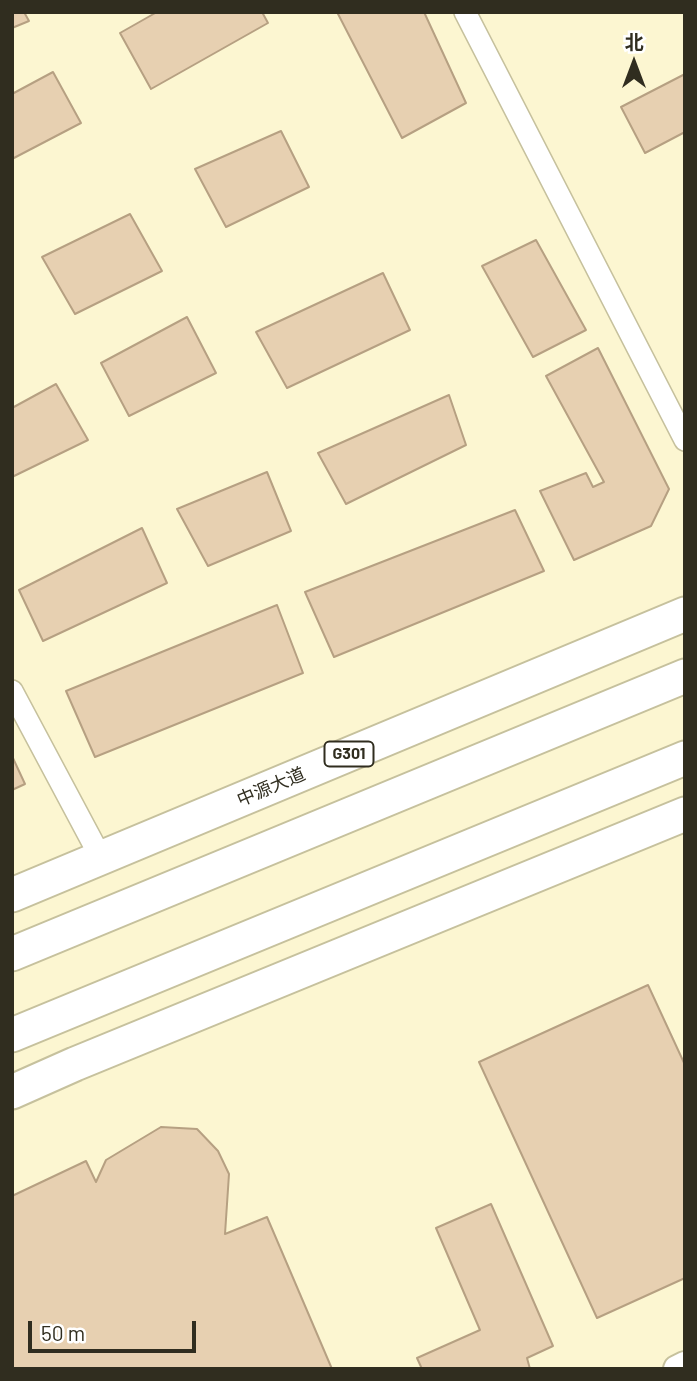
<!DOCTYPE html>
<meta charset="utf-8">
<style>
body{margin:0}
#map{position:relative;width:697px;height:1381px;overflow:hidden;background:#fcf6d1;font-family:Barlow,"Noto Sans SC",sans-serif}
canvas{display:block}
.frame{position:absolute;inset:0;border:14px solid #302d1f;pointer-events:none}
.north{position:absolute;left:599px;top:28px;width:70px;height:70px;-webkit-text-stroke:5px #fff;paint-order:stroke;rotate:0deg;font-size:19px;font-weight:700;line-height:28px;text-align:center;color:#302d1f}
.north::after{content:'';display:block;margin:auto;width:24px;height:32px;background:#302d1f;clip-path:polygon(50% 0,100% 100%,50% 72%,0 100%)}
.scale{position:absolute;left:28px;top:1321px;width:168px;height:32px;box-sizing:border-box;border:4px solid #302d1f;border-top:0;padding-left:9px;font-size:21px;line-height:24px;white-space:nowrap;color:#302d1f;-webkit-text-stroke:5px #fff;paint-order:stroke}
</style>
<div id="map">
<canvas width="697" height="1381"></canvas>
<div class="frame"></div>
<div class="north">北</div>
<div class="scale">50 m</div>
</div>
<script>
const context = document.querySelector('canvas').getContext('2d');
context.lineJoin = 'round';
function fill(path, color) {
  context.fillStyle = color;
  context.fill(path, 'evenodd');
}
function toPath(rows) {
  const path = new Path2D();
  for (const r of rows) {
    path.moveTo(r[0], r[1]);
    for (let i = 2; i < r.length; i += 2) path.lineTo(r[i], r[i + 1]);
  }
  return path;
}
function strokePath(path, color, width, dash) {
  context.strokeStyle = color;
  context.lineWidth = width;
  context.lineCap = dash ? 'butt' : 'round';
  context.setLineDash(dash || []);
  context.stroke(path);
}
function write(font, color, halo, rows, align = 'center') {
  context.font = font + ' Barlow,"Noto Sans SC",sans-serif';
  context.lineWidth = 5;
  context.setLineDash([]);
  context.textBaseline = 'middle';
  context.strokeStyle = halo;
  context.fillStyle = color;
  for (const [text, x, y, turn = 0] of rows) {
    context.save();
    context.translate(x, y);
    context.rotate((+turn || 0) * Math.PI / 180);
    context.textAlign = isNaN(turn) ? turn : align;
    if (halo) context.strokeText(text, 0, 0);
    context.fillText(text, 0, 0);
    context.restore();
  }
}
const building = toPath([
 [12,12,24,12,29,21,12,28,12,12],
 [157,12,262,12,268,23,151,89,120,33,157,12],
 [337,12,424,12,466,103,402,138,337,12],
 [53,72,81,123,12,159,12,94,53,72],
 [685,74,685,132,645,153,621,107,685,74],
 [281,131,309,187,226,227,195,169,281,131],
 [130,214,162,271,75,314,42,257,130,214],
 [536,240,586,330,533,357,482,266,536,240],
 [383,273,410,330,287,388,256,332,383,273],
 [187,317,216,373,129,416,101,363,187,317],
 [598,348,669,489,651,526,574,560,540,491,586,473,593,487,604,482,546,376,598,348],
 [56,384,88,440,12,477,12,408,56,384],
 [449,395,466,445,346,504,318,453,449,395],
 [267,472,291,531,208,566,177,509,267,472],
 [515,510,544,571,334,657,305,592,515,510],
 [142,528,167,583,43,641,19,590,142,528],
 [277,605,303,673,95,757,66,691,277,605],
 [12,756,25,784,12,790,12,756],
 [648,985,685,1065,685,1278,597,1318,479,1062,648,985],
 [161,1127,197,1129,218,1151,229,1174,225,1234,267,1217,332,1369,12,1369,12,1196,86,1161,96,1182,106,1160,161,1127],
 [491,1204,553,1346,527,1358,530,1369,422,1369,417,1358,480,1330,436,1228,491,1204]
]);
fill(building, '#e7d0b1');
strokePath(building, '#b6a082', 2);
const minor = toPath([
 [465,12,685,440],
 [12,691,101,858]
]);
const tertiary = toPath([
 [677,1369,685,1365]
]);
const trunk = toPath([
 [12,895,685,614],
 [12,954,685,676],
 [12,1035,685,758],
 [12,1092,75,1064,685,814]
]);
strokePath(minor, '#c6c19d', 24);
strokePath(tertiary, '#c6c19d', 30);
strokePath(trunk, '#c6c19d', 37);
strokePath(minor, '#fff', 21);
strokePath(tertiary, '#fff', 26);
strokePath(trunk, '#fff', 33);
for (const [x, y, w] of [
 [349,754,49]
]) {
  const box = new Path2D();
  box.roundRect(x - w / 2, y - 12.5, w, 25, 5);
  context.fillStyle = '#fff';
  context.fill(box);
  strokePath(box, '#302d1f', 2);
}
write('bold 16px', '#302d1f', null, [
 ["G301",349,754]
]);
write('18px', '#302d1f', '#fff', [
 ["中源大道",271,787,-23]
]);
</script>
